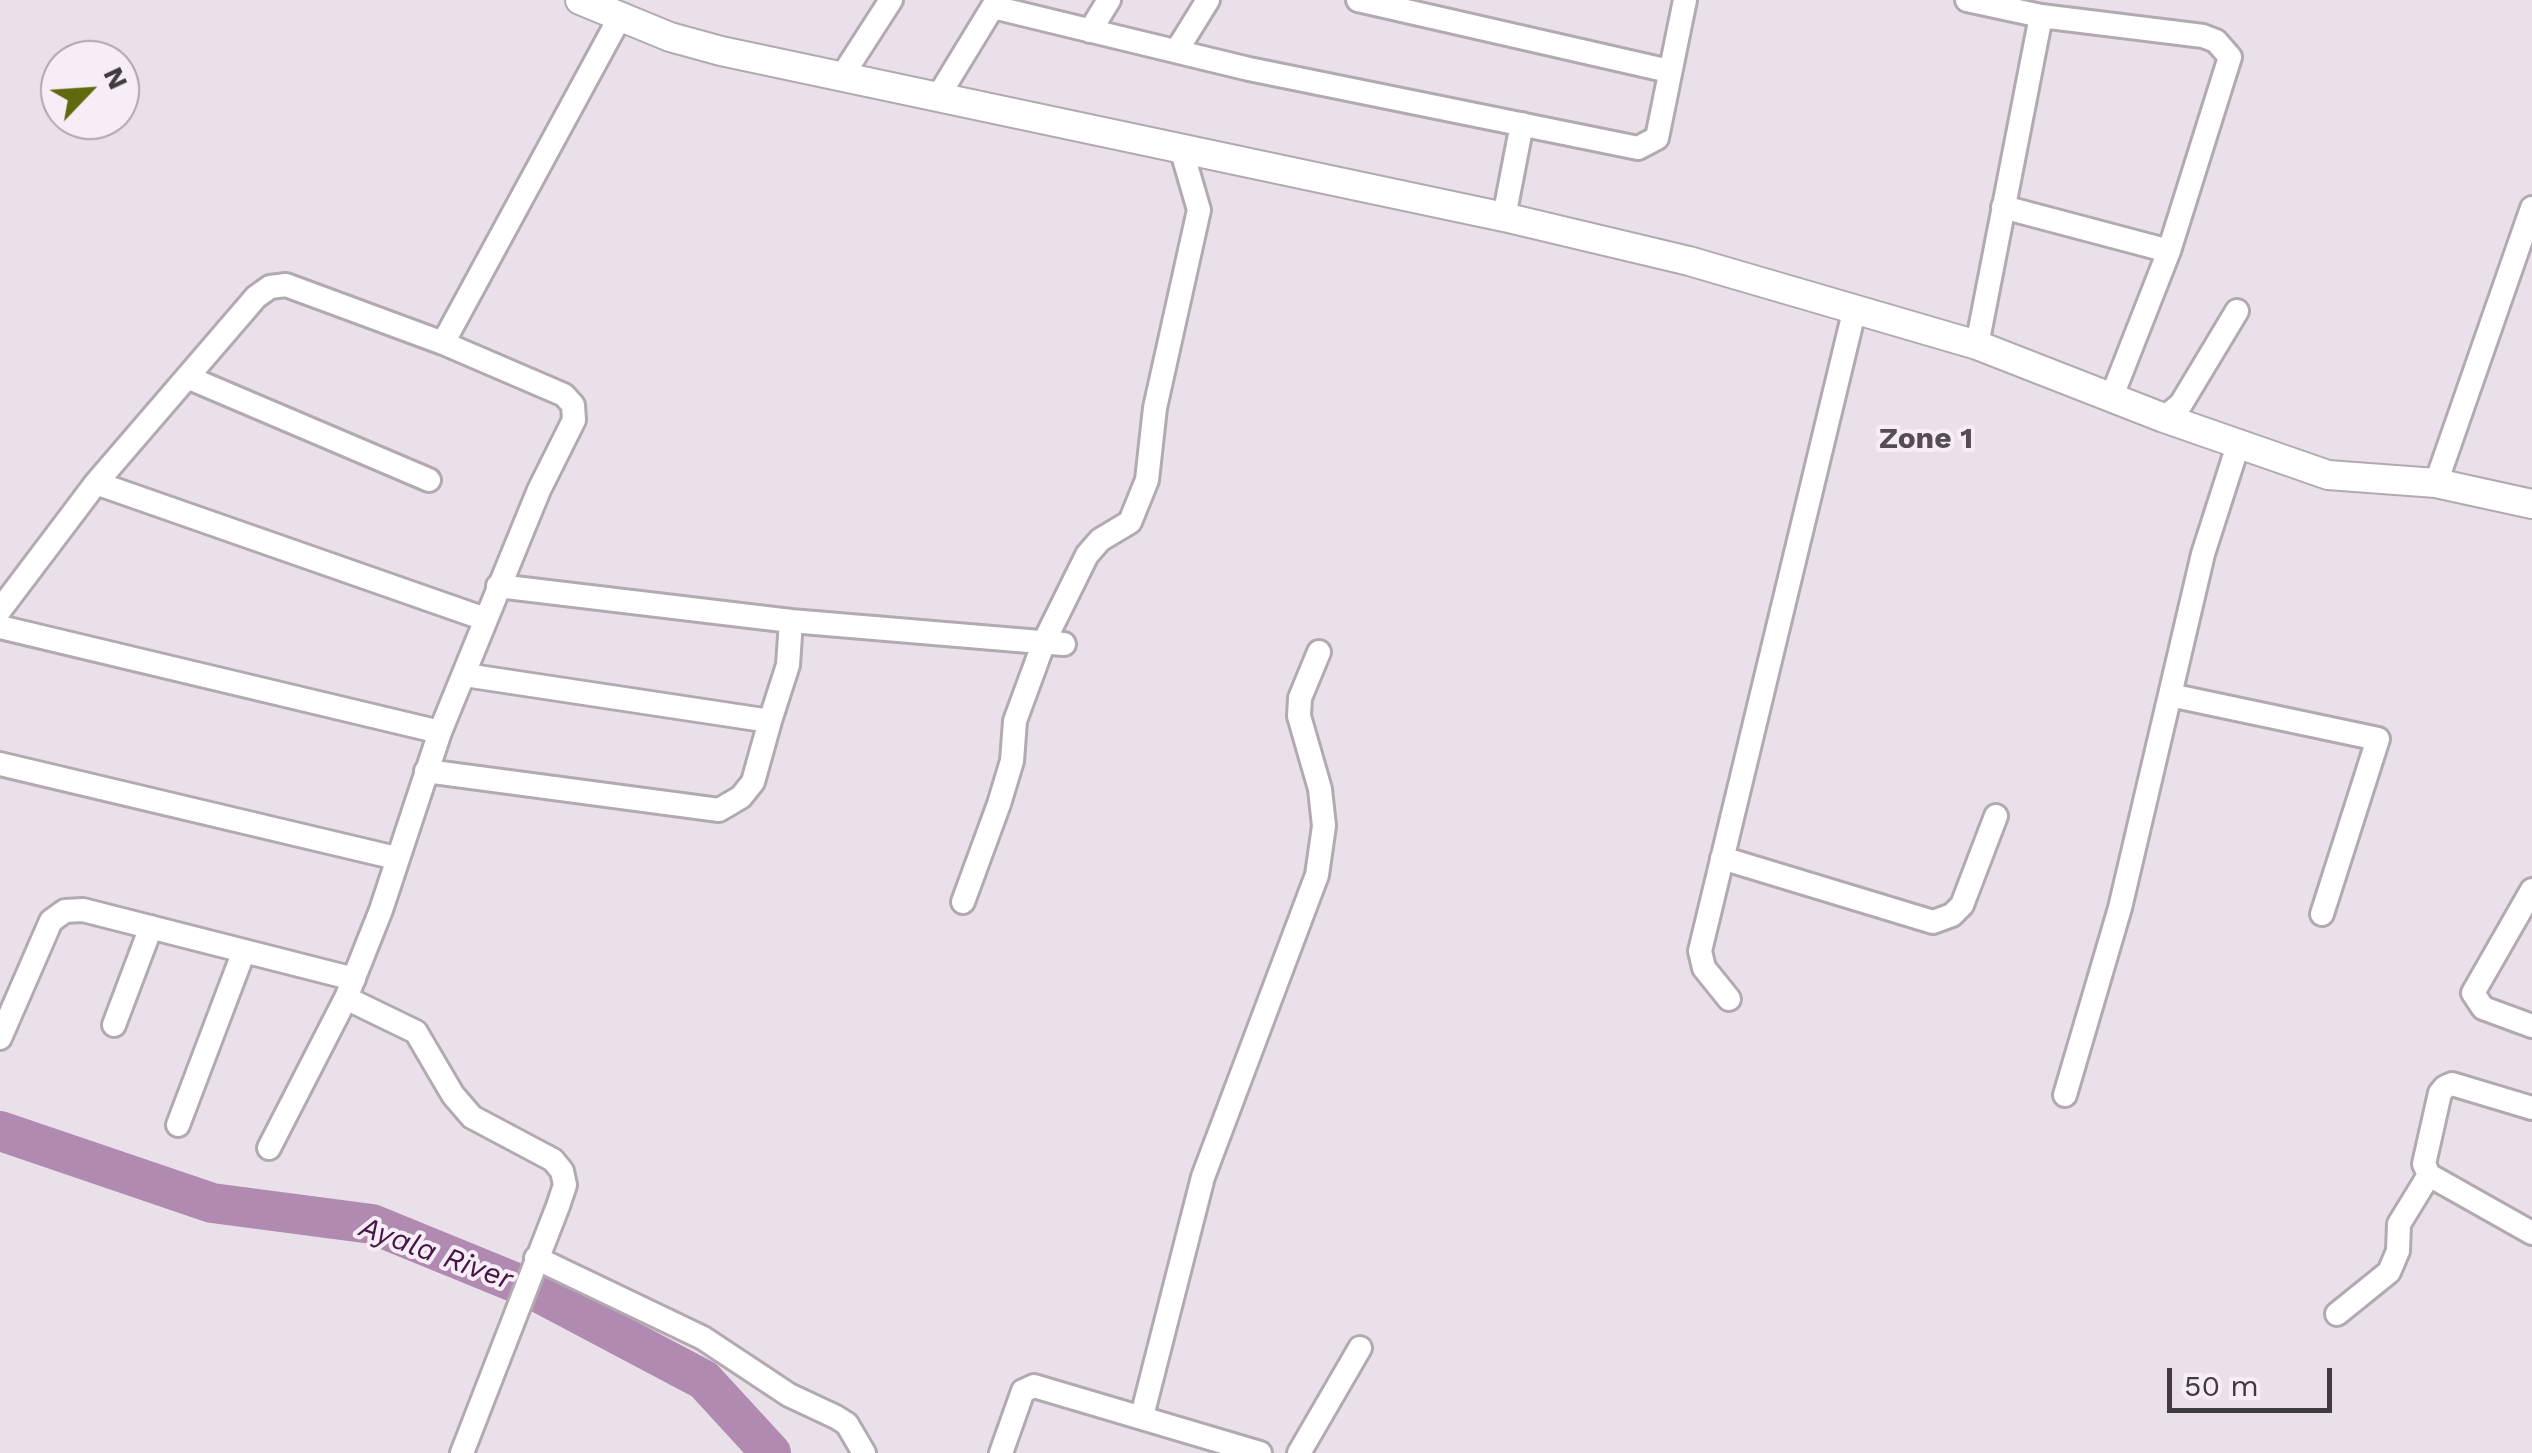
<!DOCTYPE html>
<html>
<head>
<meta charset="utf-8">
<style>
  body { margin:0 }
  #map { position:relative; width:2532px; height:1453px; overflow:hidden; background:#e9e0e9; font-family:"Work Sans",sans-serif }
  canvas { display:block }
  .north { position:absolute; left:40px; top:40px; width:100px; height:100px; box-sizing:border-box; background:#f6edf6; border:2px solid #ada6ad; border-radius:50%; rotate:65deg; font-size:28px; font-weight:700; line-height:40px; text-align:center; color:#3f3b3f }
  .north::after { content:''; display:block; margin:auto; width:35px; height:45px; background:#60690e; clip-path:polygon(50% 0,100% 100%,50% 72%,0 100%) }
  .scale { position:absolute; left:2167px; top:1368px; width:165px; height:45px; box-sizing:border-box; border:5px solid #3f3b3f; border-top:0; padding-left:12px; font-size:30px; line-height:35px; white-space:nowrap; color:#3f3b3f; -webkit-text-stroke:8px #f6edf6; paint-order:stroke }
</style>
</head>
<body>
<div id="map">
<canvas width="2532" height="1453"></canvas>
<div class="north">N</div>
<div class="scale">50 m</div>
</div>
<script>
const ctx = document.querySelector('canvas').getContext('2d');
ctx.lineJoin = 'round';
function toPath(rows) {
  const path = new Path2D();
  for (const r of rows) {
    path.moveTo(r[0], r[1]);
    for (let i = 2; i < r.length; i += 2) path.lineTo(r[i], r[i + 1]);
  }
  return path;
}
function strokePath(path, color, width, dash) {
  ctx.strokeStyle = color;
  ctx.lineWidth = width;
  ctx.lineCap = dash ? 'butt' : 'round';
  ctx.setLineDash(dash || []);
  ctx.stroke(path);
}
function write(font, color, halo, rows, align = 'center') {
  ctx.font = font + ' "Work Sans",sans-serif';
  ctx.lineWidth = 8;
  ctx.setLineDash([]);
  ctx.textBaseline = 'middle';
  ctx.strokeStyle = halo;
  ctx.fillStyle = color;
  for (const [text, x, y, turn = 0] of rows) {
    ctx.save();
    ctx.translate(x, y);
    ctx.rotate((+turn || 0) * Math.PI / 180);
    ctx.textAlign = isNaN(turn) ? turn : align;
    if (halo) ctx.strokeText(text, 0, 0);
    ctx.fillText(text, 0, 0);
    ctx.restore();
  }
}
const river = toPath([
  [0,1131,212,1203,372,1224,536,1291,704,1380,771,1453]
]);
const minor = toPath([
  [1358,0,1669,71],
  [1967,0,2041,16,2203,36,2216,41,2230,57,2169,251,2112,396],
  [993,7,1249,69,1638,148,1657,138,1685,0],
  [1090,31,1109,0],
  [1177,50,1208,0],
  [842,76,891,0],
  [939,95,997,0],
  [2003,207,2169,251],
  [1504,217,1522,124],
  [443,343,620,17],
  [1977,345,2041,16],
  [187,377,429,480],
  [2164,418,2181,404,2237,311],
  [96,483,485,619],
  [2436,483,2532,208],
  [498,586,791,621,1064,644],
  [0,610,96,483,256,297,270,287,286,285,443,343,564,395,573,405,574,420,539,490,440,732,381,910,346,998,269,1148],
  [0,627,440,732],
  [465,675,770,721,788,665,791,621],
  [2170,695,2378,739,2322,914],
  [0,764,396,858],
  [426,771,719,810,741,797,753,782,770,721],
  [1722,858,1933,922,1952,915,1962,905,1996,816],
  [2532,890,2473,993,2483,1008,2532,1026],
  [963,902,999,804,1012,761,1015,721,1044,642,1087,555,1100,540,1130,522,1147,480,1155,408,1199,210,1181,148],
  [346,998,416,1032,453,1095,472,1117,553,1160,562,1171,565,1185,558,1206,462,1453],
  [1729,999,1704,968,1700,951,1855,308],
  [114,1025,151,927],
  [0,1038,51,921,65,911,83,910,354,979],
  [2065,1095,2120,908,2203,554,2239,442],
  [2532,1108,2452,1084,2445,1087,2440,1093,2424,1164,2429,1175,2532,1233],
  [178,1125,244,951],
  [536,1258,703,1338,789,1395,836,1417,847,1424,864,1453],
  [2337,1314,2389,1272,2398,1251,2399,1224,2429,1175],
  [1142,1416,1203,1177,1317,875,1324,826,1320,789,1299,716,1300,698,1319,652],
  [1001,1453,1023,1391,1034,1386,1260,1453],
  [1299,1453,1360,1348]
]);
const tertiary = toPath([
  [580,0,670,37,721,51,1504,217,1689,261,1977,345,2164,418,2328,475,2436,483,2532,504]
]);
const neighbourhoodNames = [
  ["Zone 1",1926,439]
];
const waterNames = [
  ["Ayala River",436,1254,20]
];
strokePath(river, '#b18ab1', 40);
strokePath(minor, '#b2a9b1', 28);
strokePath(tertiary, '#b2a9b1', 32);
strokePath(minor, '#fff', 22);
strokePath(tertiary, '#fff', 28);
write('bold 30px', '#554d55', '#f6edf6', neighbourhoodNames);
write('italic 30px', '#461648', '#f6edf6', waterNames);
</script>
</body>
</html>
